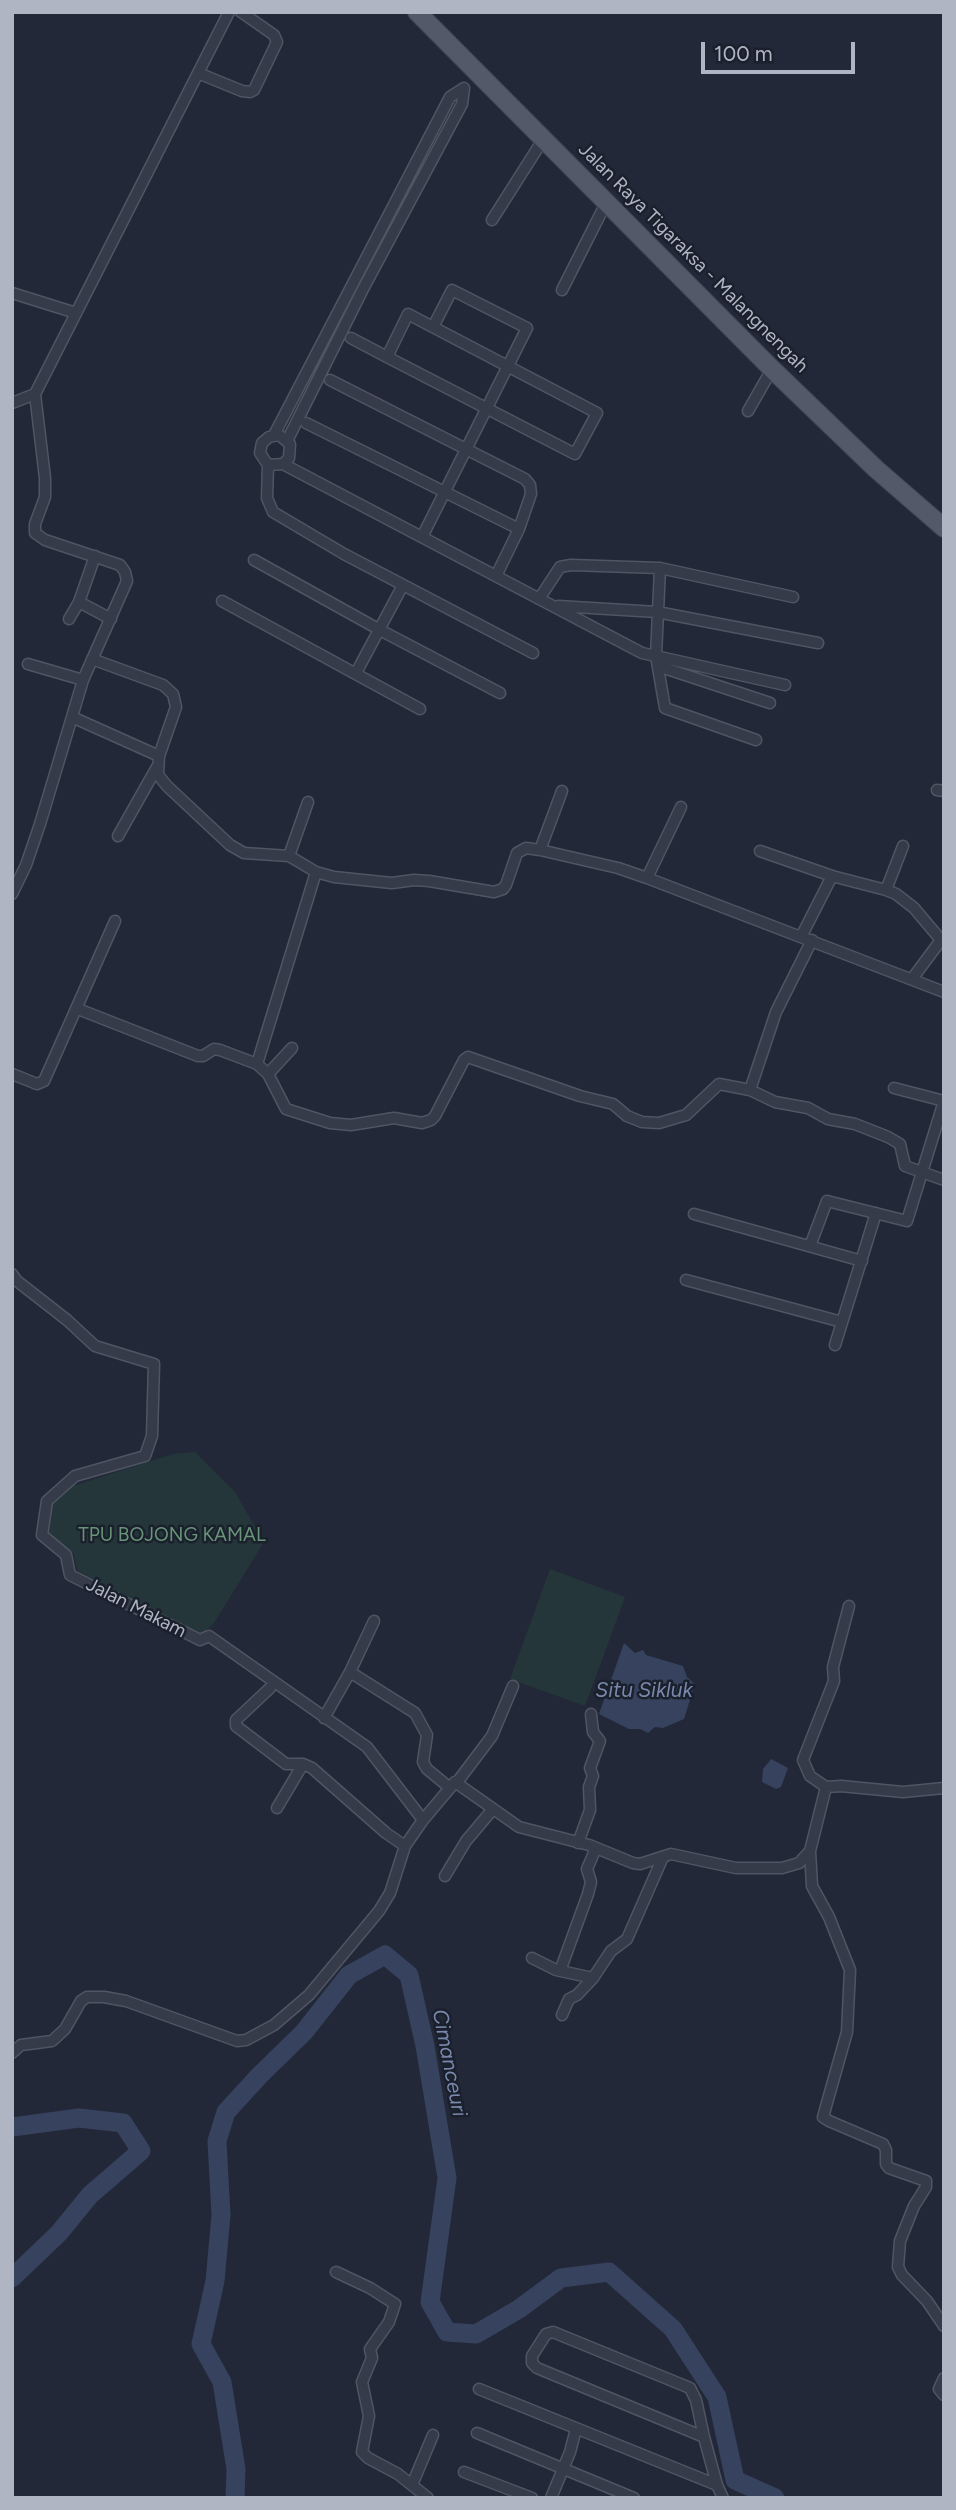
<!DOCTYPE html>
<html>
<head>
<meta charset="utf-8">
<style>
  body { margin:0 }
  #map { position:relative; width:956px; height:2510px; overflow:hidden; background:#222837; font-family:Figtree,sans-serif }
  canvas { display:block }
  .frame { position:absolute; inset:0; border:14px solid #b0b5c4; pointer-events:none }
  .scale { position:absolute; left:701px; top:42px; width:154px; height:32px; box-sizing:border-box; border:4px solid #b0b5c4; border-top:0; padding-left:9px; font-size:21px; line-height:24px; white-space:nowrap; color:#b0b5c4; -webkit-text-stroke:5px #1b202d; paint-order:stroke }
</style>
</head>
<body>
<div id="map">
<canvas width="956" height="2510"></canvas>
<div class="frame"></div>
<div class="scale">100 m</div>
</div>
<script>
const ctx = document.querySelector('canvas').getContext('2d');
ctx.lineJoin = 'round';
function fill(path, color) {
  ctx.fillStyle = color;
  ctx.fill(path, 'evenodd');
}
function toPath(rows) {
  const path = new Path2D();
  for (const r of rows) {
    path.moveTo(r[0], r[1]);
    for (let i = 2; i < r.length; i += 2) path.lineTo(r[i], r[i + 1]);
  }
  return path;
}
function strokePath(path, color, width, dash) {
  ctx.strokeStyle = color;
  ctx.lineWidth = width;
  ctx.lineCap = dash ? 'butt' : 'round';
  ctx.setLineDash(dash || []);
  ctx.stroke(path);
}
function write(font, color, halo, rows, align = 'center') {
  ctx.font = font + ' Figtree,sans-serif';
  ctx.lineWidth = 5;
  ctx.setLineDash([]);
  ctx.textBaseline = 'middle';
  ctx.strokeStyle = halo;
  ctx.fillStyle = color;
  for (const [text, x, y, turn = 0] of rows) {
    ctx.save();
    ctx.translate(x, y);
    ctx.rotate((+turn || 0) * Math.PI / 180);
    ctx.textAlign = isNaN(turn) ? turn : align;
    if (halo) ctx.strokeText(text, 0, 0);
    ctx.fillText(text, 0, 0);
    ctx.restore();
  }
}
const green = toPath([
  [195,1452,235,1492,264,1542,214,1623,201,1636,78,1571,73,1553,49,1534,52,1505,73,1486,173,1454],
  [550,1569,625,1597,585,1706,510,1679]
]);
const water = toPath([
  [624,1643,635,1653,643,1650,646,1655,683,1666,687,1677,695,1684,684,1719,663,1728,655,1727,648,1733,640,1729,629,1729,599,1714],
  [771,1759,788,1768,781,1787,776,1789,762,1782,763,1769]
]);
const river = toPath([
  [12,2127,79,2118,123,2123,141,2151,90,2195,59,2233,12,2278],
  [235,2498,236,2469,222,2382,201,2344,215,2281,221,2215,217,2141,226,2112,259,2076,304,2032,349,1975,385,1955,409,1975,425,2046,447,2178,430,2302,447,2332,476,2334,519,2309,561,2278,609,2272,673,2329,717,2397,735,2480,775,2498]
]);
const minor = toPath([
  [198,73,242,91,250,92,254,90,277,42,274,35,241,12],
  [492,220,544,138],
  [562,290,606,203],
  [12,293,76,313],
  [351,338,387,357,575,454,597,413,408,314,387,357],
  [330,380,525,479,530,485,531,494,519,529],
  [12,403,35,394],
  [748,411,772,369],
  [306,423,519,529,496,576],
  [274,435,450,97,464,88,462,104,362,291,287,441],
  [283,464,289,458,290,444,279,435,269,437,262,443,260,453,268,465,283,464,642,653,785,685],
  [268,465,267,498,273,512,344,554,533,653],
  [422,537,527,328,452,290,433,327],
  [254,560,380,630,500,693],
  [660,568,656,656,665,708,756,740],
  [539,599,560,567,571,565,660,568,793,597],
  [222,601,420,709],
  [79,602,111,619],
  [558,606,657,612,818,643],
  [69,619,79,602,95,556],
  [92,659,163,685,173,694,176,707,159,756,158,775,167,786,230,845,244,853,289,856,316,872,334,877,392,883,414,880,429,881,494,892,503,889,506,885,517,853,526,848,540,850,618,868,647,878,944,992],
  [28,664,83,680],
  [658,666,770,703],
  [356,673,403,585],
  [72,717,159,756],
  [937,790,944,791],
  [118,836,157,767],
  [540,850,562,791],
  [760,851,832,876],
  [289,856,308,802],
  [647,878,681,807],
  [886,890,903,846],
  [12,894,26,865,40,824,83,680,127,581,125,572,120,565,45,540,35,533,35,524,45,497,45,478,35,394,229,12],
  [801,937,832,876,886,890,896,894,914,908,941,940,912,979],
  [812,940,776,1012,750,1090,775,1102,808,1108,828,1119,855,1124,888,1137,900,1144,905,1166,944,1180],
  [78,1009,198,1056,203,1056,214,1049,220,1050,257,1064,268,1074,286,1109,330,1123,351,1125,394,1118,422,1123,431,1120,435,1116,464,1060,468,1057,580,1096,613,1104,627,1116,642,1122,659,1123,686,1115,719,1084,750,1090],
  [257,1064,316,872],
  [12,1074,37,1084,44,1081,115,921],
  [268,1074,292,1048],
  [894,1088,944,1101],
  [694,1214,862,1261],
  [810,1246,827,1201,907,1221,944,1101],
  [12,1274,17,1281,67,1320,95,1346,154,1364,152,1436,145,1456,75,1476,47,1501,42,1535,66,1555,70,1575,200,1640,209,1636,367,1747,423,1820],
  [686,1280,842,1322],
  [835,1345,876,1213],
  [374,1621,350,1672,415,1713,427,1735,423,1762,427,1769,450,1788],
  [270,1688,236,1720,236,1726,286,1764,303,1764,312,1768,386,1833,405,1846],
  [324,1718,350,1672],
  [458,1781,492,1736,513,1686],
  [826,1787,810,1776,803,1760,834,1681,833,1667,849,1606],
  [944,1788,903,1792,841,1786,826,1787,810,1851,812,1886,829,1917,850,1970,847,2032,823,2117,829,2121,883,2144,886,2150,886,2164,889,2168,926,2181,926,2187,914,2206,900,2241,898,2267,902,2275,927,2301,944,2326],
  [277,1808,303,1764],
  [578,1843,590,1810,589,1787,593,1776,590,1768,600,1741,593,1732,591,1714],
  [445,1876,466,1841,493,1809],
  [532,1958,556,1970,593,1978],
  [560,1971,588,1894,591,1882,587,1869,596,1848],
  [562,2015,569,1999,577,1995,593,1978,611,1951,627,1939,663,1857],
  [12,2053,21,2045,52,2041,65,2029,81,2001,87,1997,104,1997,126,2001,237,2041,246,2040,274,2025,309,1995,379,1911,390,1893,405,1846,423,1820,455,1782,519,1827,589,1845,633,1863,640,1864,671,1854,736,1868,782,1868,799,1863,810,1851],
  [336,2272,370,2288,395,2304,389,2322,370,2349,372,2358,362,2382,369,2416,362,2452,368,2458,398,2474,428,2498],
  [944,2378,939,2389,944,2395],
  [479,2389,717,2485],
  [477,2433,634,2498],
  [704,2437,537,2368,532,2363,532,2356,546,2334,553,2332,690,2388,696,2400,704,2437,717,2485,723,2498],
  [464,2472,532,2498],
  [412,2485,433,2435],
  [551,2498,570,2452,576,2429]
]);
const primary = toPath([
  [417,12,772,369,876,469,944,528]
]);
const streetNames = [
  ["Jalan Raya Tigaraksa - Malangnengah",693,258,45],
  ["Jalan Makam",136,1608,27]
];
const parkNames = [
  ["TPU BOJONG KAMAL",172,1535]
];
const waterNames = [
  ["Situ Sikluk",644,1691],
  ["Cimanceuri",449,2063,79]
];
fill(green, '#25363a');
fill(water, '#36425e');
strokePath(river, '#36425e', 19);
strokePath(minor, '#505563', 13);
strokePath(primary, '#3e4451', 20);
strokePath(minor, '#353b48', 10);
strokePath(primary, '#535968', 18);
write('19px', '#b0b5c4', '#1b202d', streetNames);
write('19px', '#689477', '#1b202d', parkNames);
write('italic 21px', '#7988ab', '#1b202d', waterNames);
</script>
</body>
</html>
